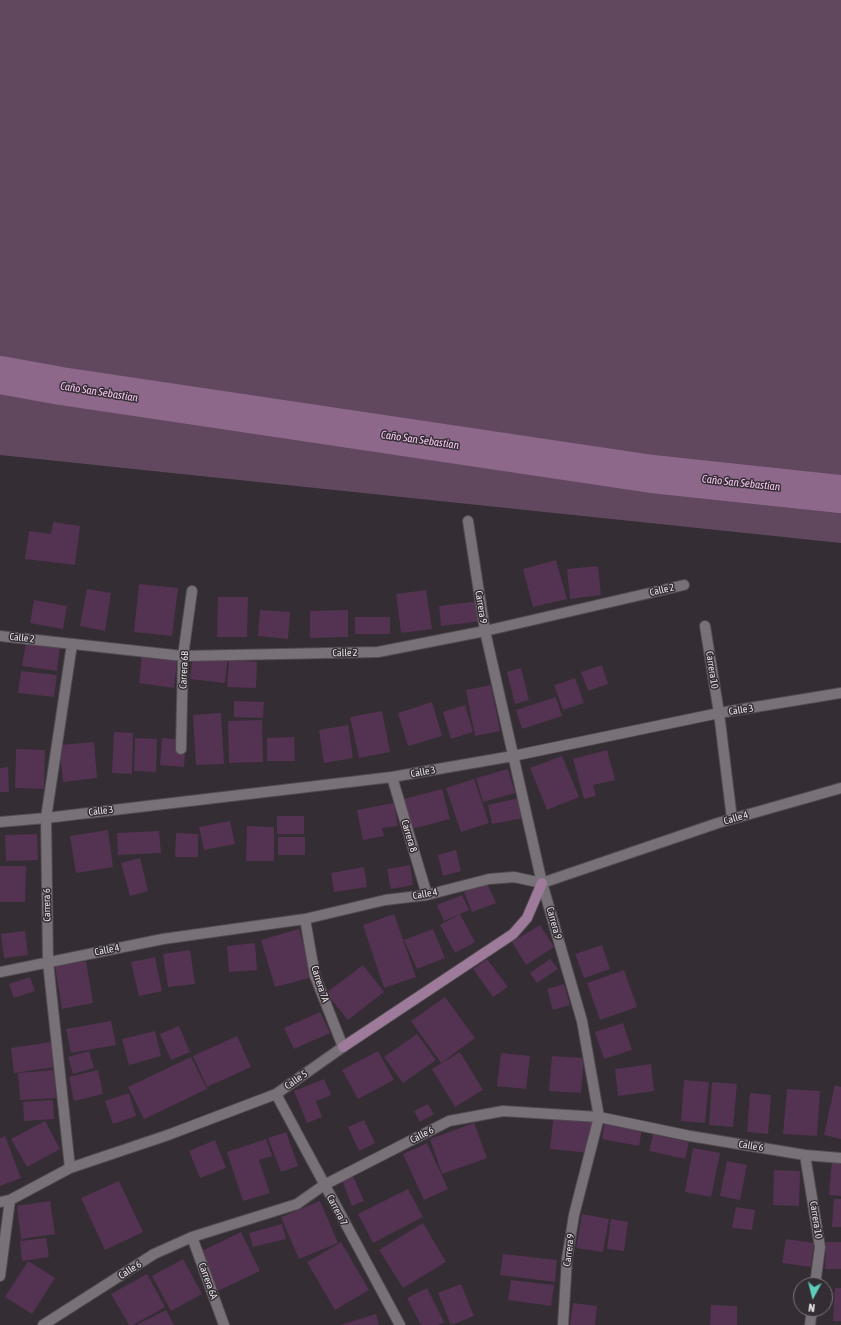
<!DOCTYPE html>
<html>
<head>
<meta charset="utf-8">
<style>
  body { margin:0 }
  #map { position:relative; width:841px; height:1325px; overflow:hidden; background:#342d33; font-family:"Asap Condensed",sans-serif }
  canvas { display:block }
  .north { position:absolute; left:793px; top:1277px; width:40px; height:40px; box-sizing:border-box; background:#342d33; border:1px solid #7c767b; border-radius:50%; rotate:187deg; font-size:11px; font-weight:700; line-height:16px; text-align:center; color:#e8e4e8 }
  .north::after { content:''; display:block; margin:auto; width:14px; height:18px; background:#5dceb9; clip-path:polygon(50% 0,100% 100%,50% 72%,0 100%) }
</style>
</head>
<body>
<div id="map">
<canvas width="841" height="1325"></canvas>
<div class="north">N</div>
</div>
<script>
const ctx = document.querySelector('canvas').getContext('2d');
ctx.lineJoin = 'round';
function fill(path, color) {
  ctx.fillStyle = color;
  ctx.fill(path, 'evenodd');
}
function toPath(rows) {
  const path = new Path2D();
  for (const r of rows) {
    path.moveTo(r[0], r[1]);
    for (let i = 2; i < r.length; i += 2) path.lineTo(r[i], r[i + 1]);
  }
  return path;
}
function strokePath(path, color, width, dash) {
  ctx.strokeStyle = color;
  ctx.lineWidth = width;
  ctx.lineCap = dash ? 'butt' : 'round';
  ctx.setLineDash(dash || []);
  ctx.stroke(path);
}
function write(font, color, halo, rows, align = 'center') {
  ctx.font = font + ' "Asap Condensed",sans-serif';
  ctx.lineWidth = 3;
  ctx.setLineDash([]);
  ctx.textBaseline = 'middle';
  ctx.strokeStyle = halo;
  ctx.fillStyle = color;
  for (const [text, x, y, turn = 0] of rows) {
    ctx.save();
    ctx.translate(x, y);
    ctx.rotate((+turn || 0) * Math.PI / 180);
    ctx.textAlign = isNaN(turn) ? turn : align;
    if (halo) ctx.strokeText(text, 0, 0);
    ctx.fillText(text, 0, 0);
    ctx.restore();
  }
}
const green = toPath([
  [0,0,841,0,841,543,0,455]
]);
const river = toPath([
  [0,375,61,386,652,474,841,494]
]);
const building = toPath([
  [53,522,80,526,75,565,25,559,29,531,51,534],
  [556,560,567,599,533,607,523,569],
  [598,566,601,595,570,599,567,569],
  [139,584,178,588,172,636,134,632],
  [87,589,111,593,105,631,80,626],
  [426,590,432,629,401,633,396,594],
  [218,597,248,597,247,637,217,637],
  [34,600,67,606,63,629,30,623],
  [479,601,482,621,441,626,439,606],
  [260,610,290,612,288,639,258,636],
  [348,610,348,637,310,638,310,611],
  [355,617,390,617,390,634,355,634],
  [26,642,60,647,57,671,22,666],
  [193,653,228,657,225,683,190,679],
  [142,655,177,660,174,688,139,683],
  [229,660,257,662,256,688,227,687],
  [602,665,608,684,588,691,581,672],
  [521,668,529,700,515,704,507,672],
  [21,671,57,675,54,697,18,693],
  [575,678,584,703,563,710,554,685],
  [491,685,500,731,475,736,466,690],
  [556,697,562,716,522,729,516,710],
  [234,701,264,702,263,718,234,717],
  [432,702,442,736,408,746,398,713],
  [465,705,473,732,451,739,443,712],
  [382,711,390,752,359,758,350,717],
  [221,713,224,764,196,765,193,715],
  [262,720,263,762,229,763,228,721],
  [348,725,353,758,324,763,319,730],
  [114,732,133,733,132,774,112,773],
  [294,737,295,761,267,761,267,738],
  [135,738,157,739,156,772,134,771],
  [162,738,186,740,184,767,160,765],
  [94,742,97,778,63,782,59,745],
  [16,749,45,750,44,789,15,788],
  [607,750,615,780,593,785,596,796,584,799,573,759],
  [562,756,579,797,547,810,530,768],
  [8,767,9,792,0,792,0,768],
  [508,769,515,793,483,802,476,778],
  [474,779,489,823,461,832,446,788],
  [442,789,450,819,412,829,404,799],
  [519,798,523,818,492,824,488,805],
  [394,803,398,826,382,828,384,836,363,840,357,810],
  [277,816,304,816,304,834,277,834],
  [230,821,235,844,204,850,199,827],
  [247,826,274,827,274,861,246,861],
  [108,830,113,867,76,873,70,836],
  [159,831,161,853,118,855,117,833],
  [176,833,198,834,198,857,175,857],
  [37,834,38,860,6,861,5,835],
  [278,837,305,837,305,855,278,855],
  [456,850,461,871,443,876,438,855],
  [140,858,148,891,130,896,121,863],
  [410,865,413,885,391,889,387,869],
  [0,866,26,866,25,902,0,902],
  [364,867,367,887,334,892,331,873],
  [487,883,496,903,472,912,464,892],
  [462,895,469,910,444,921,437,905],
  [394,914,416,977,384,988,363,925],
  [460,914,475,942,455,953,440,925],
  [540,925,554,947,526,965,512,942],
  [299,929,313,977,275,987,261,940],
  [433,929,445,958,417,969,404,940],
  [25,931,28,955,4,958,1,934],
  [255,943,257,970,229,972,227,946],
  [602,945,610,969,584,978,575,954],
  [190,950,195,984,168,987,163,954],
  [155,957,162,991,139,996,131,962],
  [487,959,508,987,493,997,473,969],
  [550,959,558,969,537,983,530,973],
  [86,961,93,1003,62,1009,55,966],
  [363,965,384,992,348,1020,326,993],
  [624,970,637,1007,600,1020,587,983],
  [30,977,35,991,14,998,9,984],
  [564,984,570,1005,553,1010,547,989],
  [445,997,475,1038,441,1063,411,1021],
  [320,1012,330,1033,294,1049,284,1028],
  [111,1021,116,1045,71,1053,66,1029],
  [623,1023,632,1050,604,1059,595,1032],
  [179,1026,190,1052,171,1060,160,1034],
  [155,1031,161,1056,129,1065,122,1039],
  [417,1034,436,1060,403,1083,384,1057],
  [237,1036,251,1067,207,1087,193,1056],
  [51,1042,55,1067,14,1073,11,1048],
  [89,1051,94,1068,73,1074,68,1057],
  [378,1051,394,1080,358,1099,342,1070],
  [460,1052,483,1090,455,1107,432,1069],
  [501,1053,530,1056,526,1089,497,1086],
  [552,1056,584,1058,581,1093,549,1091],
  [191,1057,207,1089,144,1119,128,1087],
  [651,1064,654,1091,618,1096,615,1069],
  [54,1070,56,1098,20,1100,18,1073],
  [98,1070,103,1094,74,1101,69,1077],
  [324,1079,331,1095,316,1101,322,1117,307,1123,294,1091],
  [684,1080,709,1082,705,1123,681,1121],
  [712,1082,737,1084,733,1127,709,1125],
  [835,1085,841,1087,841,1139,824,1135],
  [787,1089,820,1091,817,1136,783,1134],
  [129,1093,136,1116,113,1124,105,1101],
  [750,1093,771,1095,768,1134,747,1132],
  [53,1100,54,1119,24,1121,23,1102],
  [428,1104,434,1114,420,1122,414,1111],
  [554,1113,593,1117,590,1153,550,1149],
  [364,1120,375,1143,359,1151,348,1127],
  [45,1121,60,1149,27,1167,11,1139],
  [605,1121,642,1128,639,1146,602,1139],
  [474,1123,487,1158,442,1174,430,1139],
  [286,1132,298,1166,281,1172,268,1138],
  [653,1134,689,1142,685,1159,649,1151],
  [5,1136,21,1178,0,1186,0,1138],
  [266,1139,272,1156,259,1160,270,1193,243,1201,227,1152],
  [215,1140,226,1168,200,1178,189,1151],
  [427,1143,448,1189,424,1200,403,1154],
  [693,1148,720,1153,711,1197,685,1192],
  [832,1158,841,1159,841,1196,829,1195],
  [727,1161,747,1165,740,1200,720,1196],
  [774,1170,800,1171,799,1206,773,1205],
  [353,1176,364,1201,352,1206,342,1180],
  [119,1181,143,1232,105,1250,81,1198],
  [408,1189,423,1217,373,1243,358,1214],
  [834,1199,841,1199,841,1227,832,1227],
  [50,1201,55,1234,21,1239,17,1206],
  [320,1201,338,1243,299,1259,281,1217],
  [736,1207,755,1210,752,1230,732,1228],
  [582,1214,609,1219,603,1252,576,1248],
  [611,1219,628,1222,624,1251,607,1249],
  [423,1223,446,1262,403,1288,379,1250],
  [282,1224,286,1239,253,1247,249,1233],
  [241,1232,260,1271,218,1291,200,1252],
  [46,1238,49,1257,22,1261,20,1241],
  [786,1239,814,1243,811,1267,782,1263],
  [341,1242,369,1290,335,1310,307,1262],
  [826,1242,841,1242,841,1269,825,1269],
  [503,1254,557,1260,555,1282,500,1275],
  [183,1259,202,1294,171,1311,152,1276],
  [28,1261,55,1278,32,1314,5,1297],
  [147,1274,165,1307,133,1325,129,1325,111,1294],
  [511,1280,554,1285,551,1306,508,1300],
  [461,1284,474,1316,451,1325,438,1293],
  [427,1288,444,1322,438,1325,421,1325,407,1298],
  [835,1288,841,1288,841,1321,833,1321],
  [573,1303,597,1306,595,1325,570,1325],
  [711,1305,737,1306,737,1325,710,1325],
  [166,1310,174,1325,136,1325],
  [376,1314,379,1325,340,1325]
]);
const street = toPath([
  [468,521,485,631,542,883,582,1021,599,1117,574,1215,567,1259,563,1325],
  [705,626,719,713,732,819],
  [0,636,183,656,378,652,485,631,684,585],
  [181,749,183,656,192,591],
  [392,777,427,895],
  [0,822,46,818,392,777,513,756,719,713,841,693],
  [0,972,163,939,305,919,385,900,427,895,489,879,514,877,542,883,718,823,841,788],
  [276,1094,400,1325],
  [805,1155,820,1247,815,1285],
  [70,1168,48,962,46,818,72,644],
  [0,1202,10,1200,70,1168,168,1135,276,1094,343,1047,315,976,305,919],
  [192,1237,224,1325],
  [0,1276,10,1200],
  [43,1325,154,1254,192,1237,297,1204,324,1185,449,1121,503,1111,599,1117,690,1136,805,1155,841,1158],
  [810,1325,812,1309]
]);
const secondary = toPath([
  [343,1047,513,934,527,918,542,883]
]);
const streetNames = [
  ["Calle 2",662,590,-13],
  ["Carrera 9",481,607,81],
  ["Calle 2",22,638,6],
  ["Calle 2",345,653,-1],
  ["Carrera 6B",184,670,-87],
  ["Carrera 10",712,670,81],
  ["Calle 3",741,710,-9],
  ["Calle 3",423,772,-10],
  ["Calle 3",101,811,-7],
  ["Calle 4",736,818,-16],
  ["Carrera 8",409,836,73],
  ["Calle 4",425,894,-10],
  ["Carrera 6",47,905,-91],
  ["Carrera 9",554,923,74],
  ["Calle 4",107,950,-11],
  ["Carrera 7A",320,984,72],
  ["Calle 5",296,1080,-35],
  ["Calle 6",422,1135,-27],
  ["Calle 6",751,1146,9],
  ["Carrera 7",337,1210,62],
  ["Carrera 10",816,1220,81],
  ["Carrera 9",569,1250,-83],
  ["Calle 6",130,1270,-33],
  ["Carrera 6A",208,1281,70]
];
const waterNames = [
  ["Caño San Sebastian",99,392,9],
  ["Caño San Sebastian",420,440,8],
  ["Caño San Sebastian",741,483,6]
];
fill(green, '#61485f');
strokePath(river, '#8e688b', 38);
fill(building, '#543252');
strokePath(street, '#514b50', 12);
strokePath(secondary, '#514b50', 12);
strokePath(street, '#797178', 10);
strokePath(secondary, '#9e7a9b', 10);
write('10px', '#e8e4e8', '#342d33', streetNames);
write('italic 11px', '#f9c8f4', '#342d33', waterNames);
</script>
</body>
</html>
